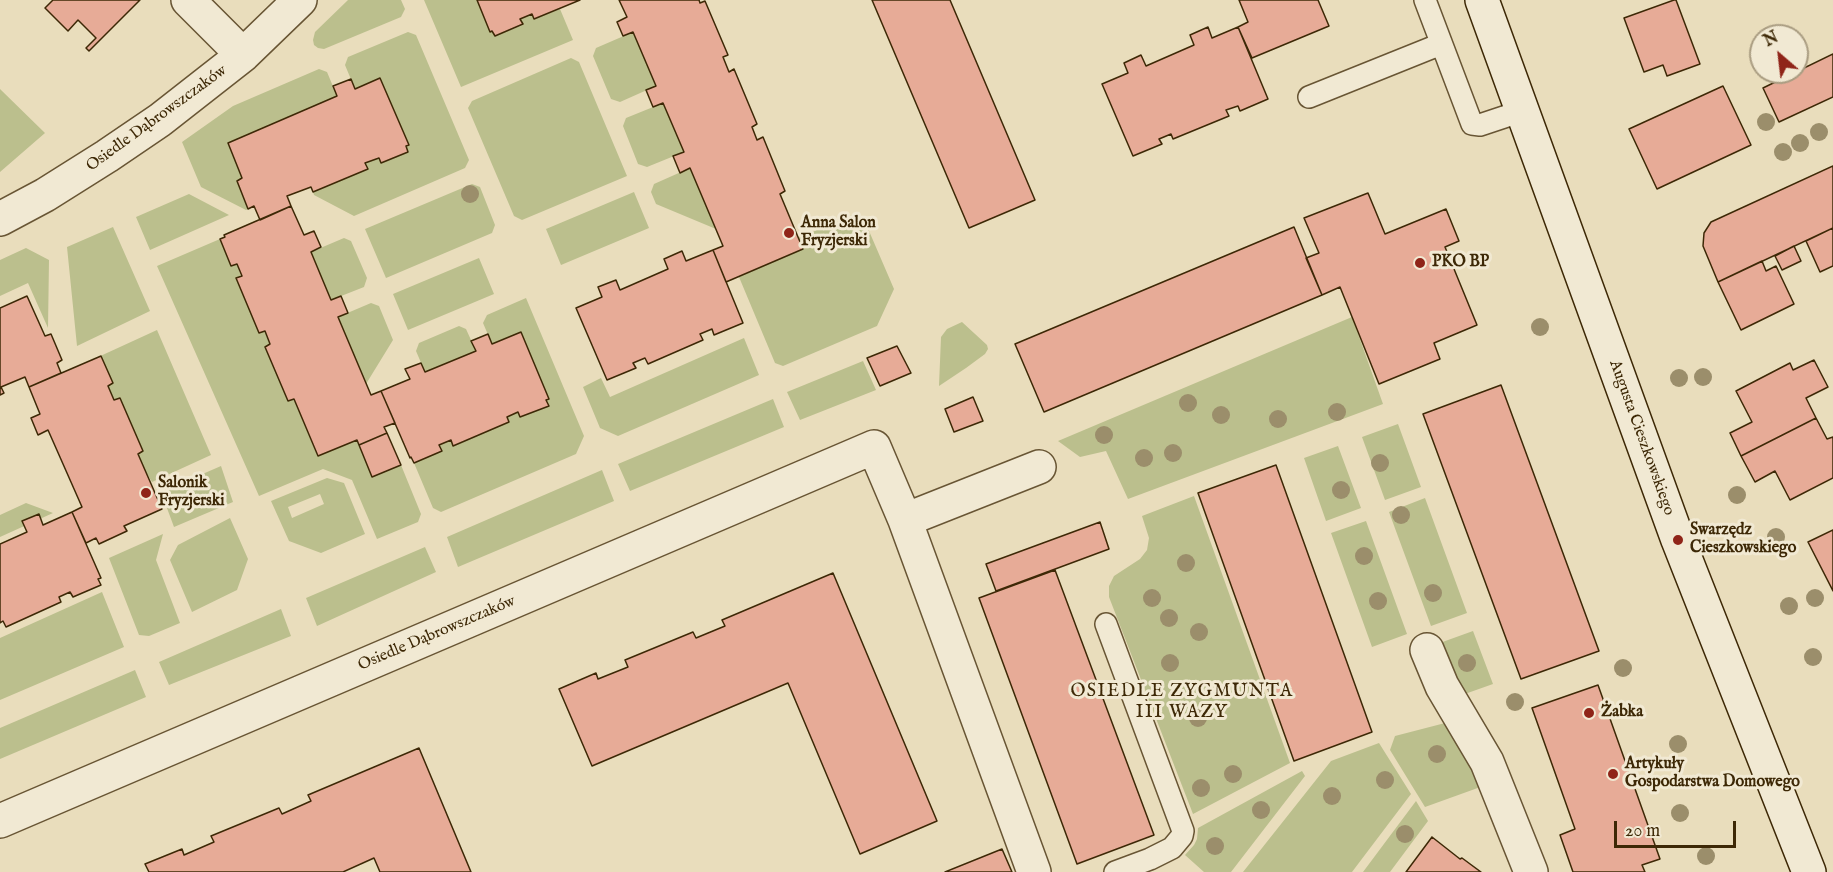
<!DOCTYPE html>
<html>
<head>
<meta charset="utf-8">
<style>
  body { margin:0 }
  #map { position:relative; width:1833px; height:872px; overflow:hidden; background:#e9ddbc; font-family:"IM FELL English",serif }
  canvas { display:block }
  .north { position:absolute; left:1749px; top:24px; width:60px; height:60px; box-sizing:border-box; background:#f1e9d3; border:2px solid #a99c81; border-radius:50%; rotate:332deg; font-size:16px; font-weight:700; line-height:24px; text-align:center; color:#3d2806 }
  .north::after { content:''; display:block; margin:auto; width:21px; height:27px; background:#8f2418; clip-path:polygon(50% 0,100% 100%,50% 72%,0 100%) }
  .scale { position:absolute; left:1614px; top:821px; width:122px; height:27px; box-sizing:border-box; border:3px solid #3d2806; border-top:0; padding-left:8px; font-size:18px; line-height:21px; white-space:nowrap; color:#3d2806; -webkit-text-stroke:4px #f1e9d3; paint-order:stroke }
</style>
</head>
<body>
<div id="map">
<canvas width="1833" height="872"></canvas>
<div class="north">N</div>
<div class="scale">20 m</div>
</div>
<script>
const ctx = document.querySelector('canvas').getContext('2d');
ctx.lineJoin = 'round';
function fill(path, color) {
  ctx.fillStyle = color;
  ctx.fill(path, 'evenodd');
}
function toPath(rows) {
  const path = new Path2D();
  for (const r of rows) {
    path.moveTo(r[0], r[1]);
    for (let i = 2; i < r.length; i += 2) path.lineTo(r[i], r[i + 1]);
  }
  return path;
}
function strokePath(path, color, width, dash) {
  ctx.strokeStyle = color;
  ctx.lineWidth = width;
  ctx.lineCap = dash ? 'butt' : 'round';
  ctx.setLineDash(dash || []);
  ctx.stroke(path);
}
function write(font, color, halo, rows, align = 'center') {
  ctx.font = font + ' "IM FELL English",serif';
  ctx.lineWidth = 6;
  ctx.setLineDash([]);
  ctx.textBaseline = 'middle';
  ctx.strokeStyle = halo;
  ctx.fillStyle = color;
  for (const [text, x, y, turn = 0] of rows) {
    ctx.save();
    ctx.translate(x, y);
    ctx.rotate((+turn || 0) * Math.PI / 180);
    ctx.textAlign = isNaN(turn) ? turn : align;
    if (halo) ctx.strokeText(text, 0, 0);
    ctx.fillText(text, 0, 0);
    ctx.restore();
  }
}
const green = toPath([
  [348,0,401,0,405,9,401,17,324,49,318,48,314,45,313,40,315,32],
  [424,0,477,0,490,31,492,31,495,36,523,25,520,19,532,14,534,19,560,9,573,40,461,87],
  [408,32,416,35,469,160,465,168,354,216,314,195,313,192,367,169,366,163,379,158,381,163,408,152,406,146,408,145,355,89,345,65,348,57],
  [633,32,656,86,620,102,611,99,593,56,596,48],
  [571,58,579,62,627,176,522,220,514,216,468,108,472,101],
  [319,69,327,72,337,96,228,143,242,178,237,181,248,209,246,210,201,187,182,142,233,106],
  [0,89,45,133,0,172],
  [663,103,684,152,647,167,638,164,623,126,626,118],
  [690,168,716,229,656,204,651,192,654,184],
  [472,184,480,187,495,225,492,233,386,278,365,229],
  [634,192,649,228,561,265,546,229],
  [189,194,229,215,150,250,136,217],
  [855,214,863,217,894,289,877,326,783,366,775,363,739,277,802,249,798,238],
  [113,227,150,311,77,346,67,247],
  [344,238,351,241,367,278,364,287,331,300,311,252],
  [220,239,231,266,237,264,259,333,265,331,288,401,294,399,317,455,357,440,372,477,401,465,421,514,418,522,377,539,352,480,323,469,259,496,157,266],
  [26,248,49,260,48,328,28,283,0,296,0,260],
  [479,258,494,294,408,330,393,294],
  [526,298,584,436,576,454,441,512,433,508,414,463,442,451,439,445,451,440,454,446,508,422,507,417,518,412,521,417,548,406,546,400,548,398,521,332,492,344,483,323,487,315],
  [371,303,379,306,393,340,366,384,338,317],
  [1352,317,1383,404,1128,499,1106,451,1080,457,1058,441],
  [962,322,987,345,988,349,985,354,966,368,939,386,941,337,947,329],
  [459,326,466,329,476,351,425,372,416,351,419,343],
  [157,330,211,455,152,482,144,469,96,358],
  [744,338,759,375,618,436,600,428,583,387,601,378,610,397],
  [863,361,876,390,800,420,787,392],
  [773,399,784,427,630,491,618,464],
  [1398,424,1421,487,1385,500,1362,437],
  [1338,446,1361,508,1326,521,1304,458],
  [221,466,233,502,174,527,161,492],
  [602,470,614,501,458,567,447,537],
  [327,478,344,483,365,534,321,553,289,541,271,501],
  [320,494,324,504,292,518,288,507],
  [1194,496,1290,763,1193,814,1109,597,1109,586,1114,576,1140,559,1147,550,1149,538,1142,516],
  [1425,498,1467,613,1431,626,1389,512],
  [26,503,53,513,0,537,0,515],
  [230,518,248,559,237,590,192,612,170,560,178,545],
  [1366,521,1407,634,1372,647,1331,533],
  [163,534,156,560,180,623,149,636,139,635,109,558],
  [425,547,436,572,317,626,306,598],
  [102,592,124,647,0,700,0,638],
  [281,609,291,636,169,685,159,662],
  [1473,631,1493,684,1462,695,1437,644],
  [135,670,146,697,0,759,0,728],
  [1449,722,1486,785,1425,807,1390,750,1395,736],
  [1379,743,1411,794,1352,872,1243,872,1331,761],
  [1302,771,1305,776,1231,872,1204,872,1185,855,1194,845,1197,839,1198,828],
  [1416,801,1428,821,1390,872,1363,872]
]);
const building = toPath([
  [53,0,140,0,89,51,86,48,96,38,78,20,68,31,45,8,53,0],
  [477,0,580,0,534,19,532,14,520,19,523,24,495,36,492,31,490,32,477,0],
  [619,0,699,0,700,3,705,1,728,55,723,57,729,72,734,69,757,124,752,127,757,140,763,137,785,191,780,194,803,249,726,282,713,250,723,246,690,168,680,173,673,156,684,152,663,103,653,107,646,90,656,86,633,32,623,36,617,22,627,17,619,0],
  [872,0,950,0,1035,200,969,228,872,0],
  [1239,0,1318,0,1329,26,1252,58,1238,27,1248,22,1239,0],
  [1674,0,1676,0,1700,64,1667,76,1663,65,1644,72,1624,18,1674,0],
  [1208,27,1212,38,1238,27,1268,99,1240,111,1238,106,1226,110,1229,116,1173,139,1171,134,1159,139,1162,144,1133,156,1102,84,1128,73,1124,63,1141,55,1146,66,1194,45,1190,35,1208,27],
  [1833,54,1833,97,1779,122,1763,88,1833,54],
  [380,78,409,145,406,146,408,152,381,163,379,158,365,163,368,169,313,192,311,187,287,196,291,206,260,220,254,206,248,209,237,181,242,178,228,143,337,96,333,86,351,79,355,89,380,78],
  [1723,86,1751,145,1657,189,1629,129,1723,86],
  [1833,166,1833,228,1718,282,1703,246,1704,233,1711,222,1833,166],
  [1368,193,1385,234,1446,209,1459,241,1445,247,1477,325,1434,343,1440,359,1379,384,1340,287,1322,295,1306,258,1319,253,1304,218,1368,193],
  [291,206,304,235,314,231,321,247,311,252,331,300,341,296,348,313,338,317,371,395,381,391,395,423,384,427,387,433,359,445,357,440,318,456,294,399,288,401,265,347,270,344,265,331,259,333,236,278,242,276,237,264,231,266,220,239,225,237,224,235,291,206],
  [1294,227,1322,295,1044,412,1015,344,1294,227],
  [1833,228,1833,266,1820,272,1806,241,1833,228],
  [1794,246,1801,261,1782,270,1775,256,1794,246],
  [713,250,743,323,714,335,712,329,700,334,703,340,648,364,645,358,633,363,636,368,607,380,576,308,602,297,598,287,616,280,620,290,668,269,664,259,682,251,686,261,713,250],
  [1762,261,1766,271,1776,266,1794,304,1741,330,1718,282,1762,261],
  [27,296,45,336,51,334,62,360,57,363,61,373,29,387,25,377,1,387,4,393,0,395,0,308,27,296],
  [521,332,549,399,546,400,549,406,520,417,518,412,507,417,509,422,453,446,451,440,439,445,442,451,414,463,411,457,410,458,381,391,410,379,405,369,421,363,425,372,476,351,471,341,488,334,492,344,521,332],
  [897,346,911,373,880,386,867,358,897,346],
  [101,356,113,383,108,386,114,400,120,398,143,451,138,454,162,509,124,526,127,531,99,544,96,538,86,543,72,512,82,507,48,430,38,435,31,418,40,414,29,387,101,356],
  [1814,360,1828,387,1806,398,1816,418,1741,456,1730,433,1752,422,1736,391,1790,363,1793,370,1814,360],
  [1501,385,1599,651,1521,679,1423,414,1501,385],
  [973,397,983,421,954,432,945,409,973,397],
  [1816,418,1827,439,1833,437,1833,478,1790,500,1775,471,1755,482,1741,456,1816,418],
  [387,433,401,465,372,477,359,445,387,433],
  [1276,465,1372,732,1294,761,1198,493,1276,465],
  [72,512,101,578,98,579,101,585,73,597,70,592,59,597,61,602,6,627,3,621,0,623,0,544,27,532,22,521,39,514,43,525,72,512],
  [1100,522,1109,549,996,591,986,564,1100,522],
  [1833,530,1833,591,1808,542,1833,530],
  [1055,570,1154,835,1077,864,979,598,1055,570],
  [833,573,937,821,860,854,788,683,592,766,559,689,596,673,598,679,628,667,625,660,693,632,696,638,725,626,722,620,833,573],
  [1598,685,1660,859,1642,865,1645,872,1573,872,1560,835,1575,829,1532,708,1598,685],
  [419,748,471,872,380,872,374,858,343,872,149,872,145,864,182,849,184,855,214,842,211,836,279,808,282,814,311,801,308,795,419,748],
  [1432,837,1460,859,1462,858,1481,872,1406,872,1432,837],
  [1002,849,1012,872,945,872,1002,849]
]);
const lane = toPath([
  [1425,0,1472,124,1480,125,1522,111],
  [1309,97,1441,44],
  [1106,624,1183,831,1182,836,1172,848,1150,859,1115,872]
]);
const street = toPath([
  [188,0,243,55],
  [0,219,45,195,107,156,160,120,243,55,300,0],
  [905,520,1039,467],
  [1427,650,1442,686,1487,762,1531,872],
  [0,821,874,447,905,520,1034,872]
]);
const secondary = toPath([
  [1482,0,1678,540,1809,872]
]);
const trees = [
  [1766,122],
  [1819,132],
  [1800,143],
  [1783,152],
  [470,194],
  [1540,327],
  [1703,377],
  [1679,378],
  [1188,403],
  [1337,412],
  [1221,415],
  [1278,419],
  [1104,435],
  [1173,453],
  [1144,458],
  [1380,463],
  [1341,490],
  [1737,495],
  [1401,515],
  [1776,537],
  [1364,556],
  [1186,563],
  [1433,593],
  [1152,598],
  [1815,598],
  [1378,601],
  [1789,606],
  [1169,618],
  [1199,632],
  [1813,657],
  [1170,663],
  [1467,663],
  [1623,668],
  [1515,702],
  [1198,718],
  [1678,744],
  [1437,754],
  [1233,774],
  [1385,780],
  [1201,788],
  [1332,796],
  [1261,810],
  [1680,813],
  [1405,834],
  [1215,846],
  [1706,856]
];
const markers = [
  [789,233,6,"#8f2418"],
  [1420,263,6,"#8f2418"],
  [146,493,6,"#8f2418"],
  [1678,540,6,"#8f2418"],
  [1589,713,6,"#8f2418"],
  [1613,774,6,"#8f2418"]
];
const streetNames = [
  ["Osiedle Dąbrowszczaków",157,119,-36],
  ["Augusta Cieszkowskiego",1641,438,70],
  ["Osiedle Dąbrowszczaków",437,634,-23]
];
const poiNames = [
  ["Anna Salon",801,224],
  ["Fryzjerski",801,242],
  ["PKO BP",1432,263],
  ["Salonik",158,484],
  ["Fryzjerski",158,502],
  ["Swarzędz",1690,531],
  ["Cieszkowskiego",1690,549],
  ["Żabka",1601,713],
  ["Artykuły",1625,765],
  ["Gospodarstwa Domowego",1625,783]
];
const neighbourhoodNames = [
  ["OSIEDLE ZYGMUNTA",1182,692],
  ["III WAZY",1182,713]
];
fill(green, '#bbbf8d');
fill(building, '#e7ab97');
strokePath(building, '#3d2806', 1.5);
strokePath(lane, '#685534', 24);
strokePath(street, '#685534', 36);
strokePath(secondary, '#3d2806', 36);
strokePath(lane, '#f1e9d3', 21);
strokePath(street, '#f1e9d3', 33);
strokePath(secondary, '#f1e9d3', 33);
ctx.fillStyle = '#9b8e6b';
for (const [x, y] of trees) {
  ctx.beginPath();
  ctx.arc(x, y, 9, 0, 2 * Math.PI);
  ctx.fill();
}
for (const [x, y, r, color] of markers) {
  const dot = new Path2D();
  dot.arc(x, y, r, 0, 2 * Math.PI);
  ctx.fillStyle = color;
  ctx.fill(dot);
  strokePath(dot, '#f1e9d3', 2);
}
write('16px', '#3d2806', '#f1e9d3', streetNames);
write('bold 16px', '#3d2806', '#f1e9d3', poiNames, 'left');
ctx.letterSpacing = '1.5px';
write('18px', '#3d2806', '#f1e9d3', neighbourhoodNames);
ctx.letterSpacing = '0px';
</script>
</body>
</html>
